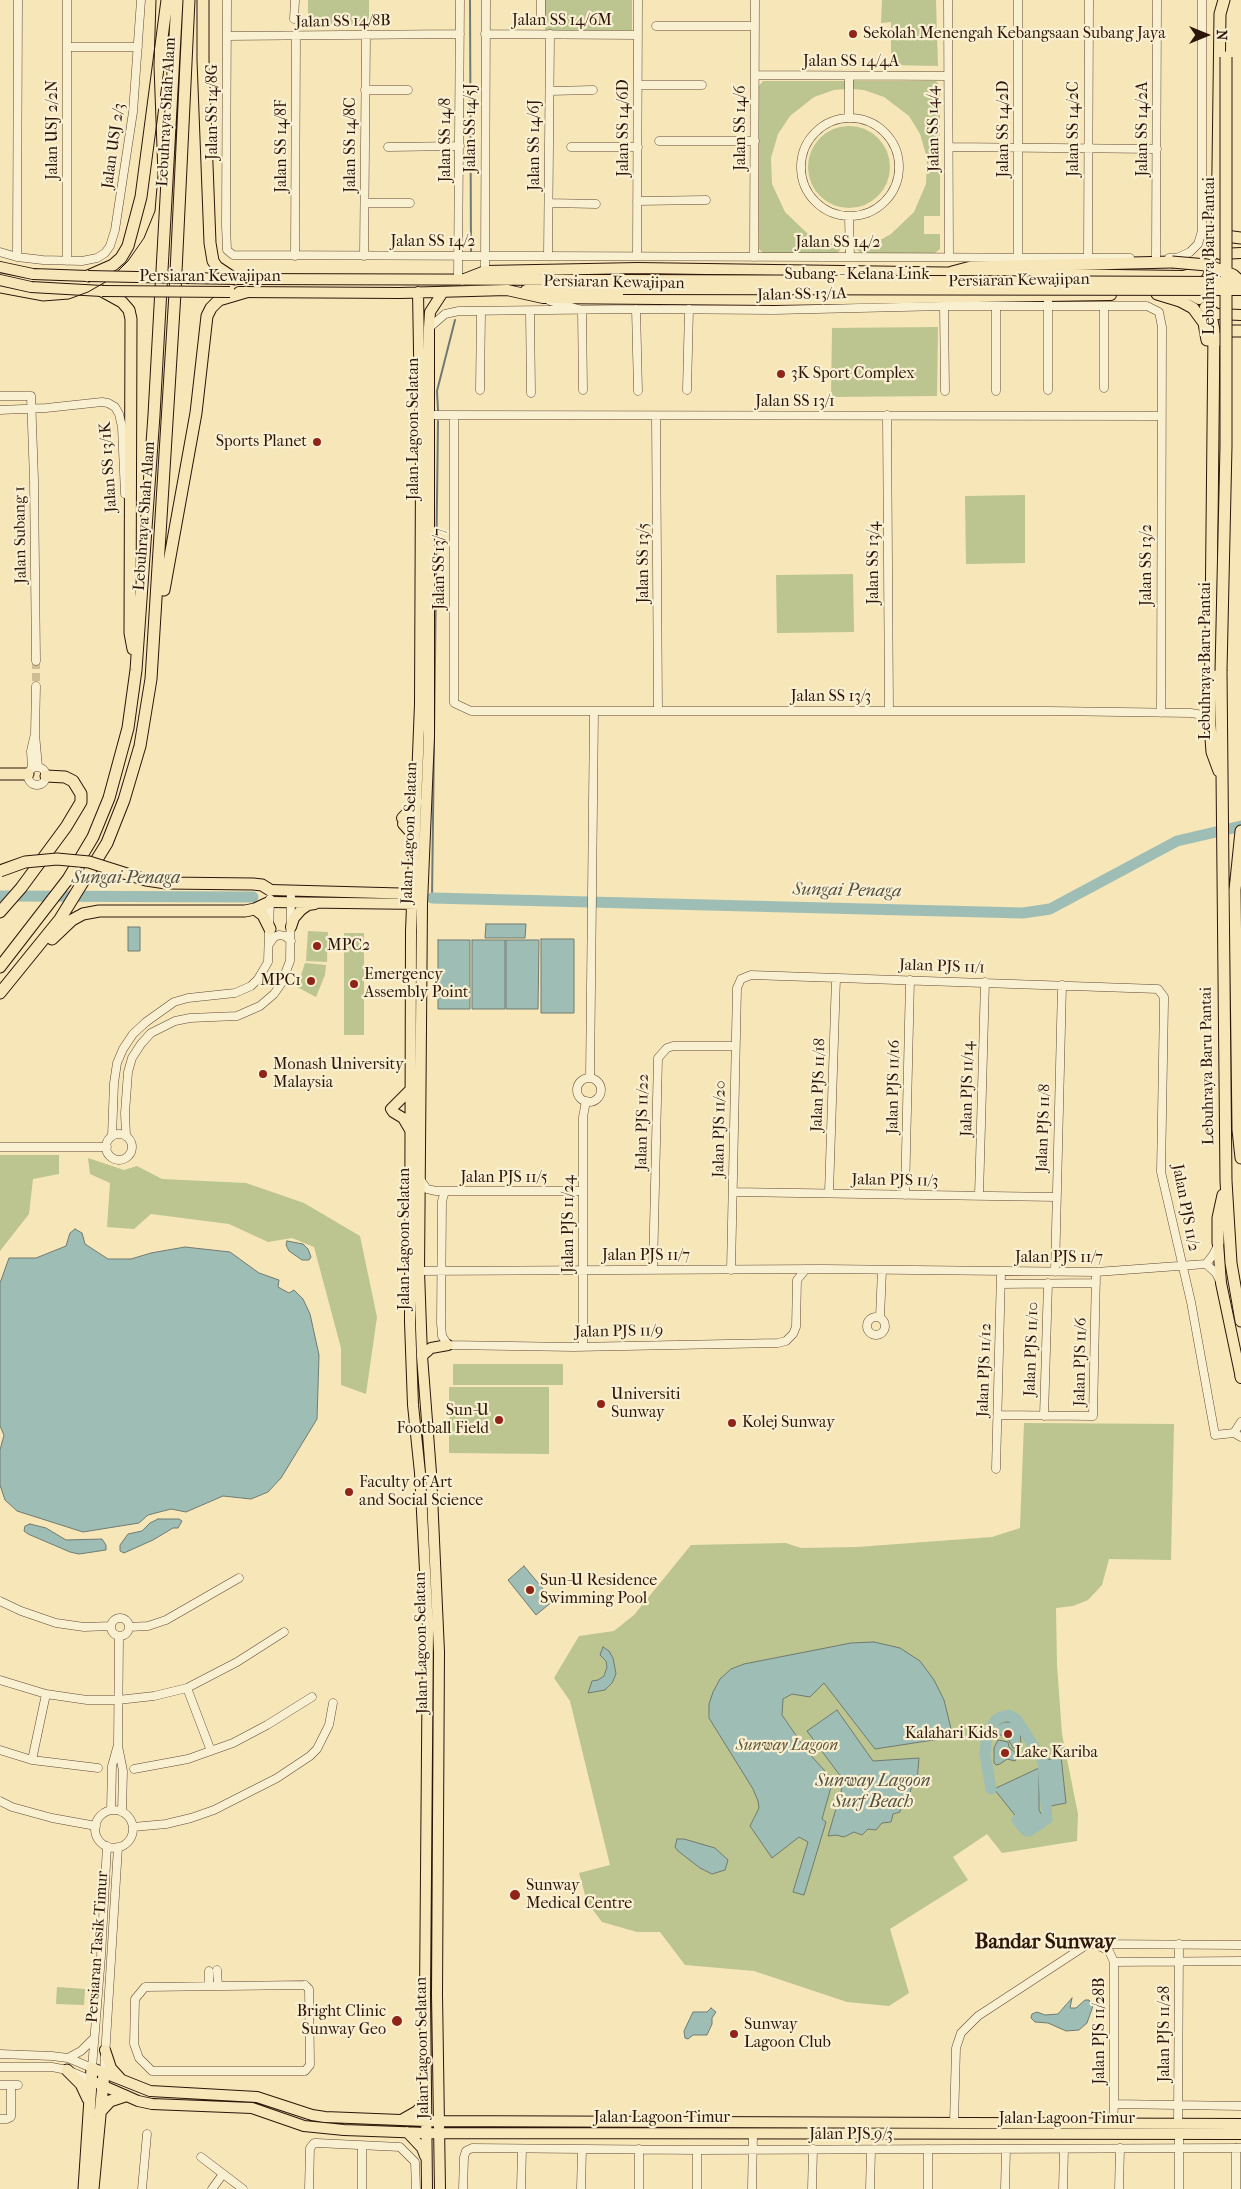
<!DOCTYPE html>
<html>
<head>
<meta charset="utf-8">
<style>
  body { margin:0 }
  #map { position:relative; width:1241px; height:2189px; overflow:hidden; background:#f6e6b8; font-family:"IM FELL French Canon",serif }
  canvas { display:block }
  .north { position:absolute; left:1181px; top:10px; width:50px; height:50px; -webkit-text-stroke:4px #f9efd1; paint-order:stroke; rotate:90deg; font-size:14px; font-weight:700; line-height:20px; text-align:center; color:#2e150a }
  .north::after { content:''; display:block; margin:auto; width:18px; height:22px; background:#2e150a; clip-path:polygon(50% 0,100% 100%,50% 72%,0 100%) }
</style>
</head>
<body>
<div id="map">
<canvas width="1241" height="2189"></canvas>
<div class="north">N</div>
</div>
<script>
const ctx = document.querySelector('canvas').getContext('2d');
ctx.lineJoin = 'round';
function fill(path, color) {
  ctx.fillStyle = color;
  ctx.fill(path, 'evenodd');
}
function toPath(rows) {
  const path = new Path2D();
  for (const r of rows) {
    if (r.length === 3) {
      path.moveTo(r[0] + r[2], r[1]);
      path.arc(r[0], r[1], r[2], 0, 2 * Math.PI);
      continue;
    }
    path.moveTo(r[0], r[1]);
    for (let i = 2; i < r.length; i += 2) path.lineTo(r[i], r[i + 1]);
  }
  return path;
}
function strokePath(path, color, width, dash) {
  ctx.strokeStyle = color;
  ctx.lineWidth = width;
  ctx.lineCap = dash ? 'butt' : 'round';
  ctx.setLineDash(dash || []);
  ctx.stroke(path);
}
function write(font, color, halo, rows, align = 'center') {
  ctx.font = font + ' "IM FELL French Canon",serif';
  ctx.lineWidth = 4.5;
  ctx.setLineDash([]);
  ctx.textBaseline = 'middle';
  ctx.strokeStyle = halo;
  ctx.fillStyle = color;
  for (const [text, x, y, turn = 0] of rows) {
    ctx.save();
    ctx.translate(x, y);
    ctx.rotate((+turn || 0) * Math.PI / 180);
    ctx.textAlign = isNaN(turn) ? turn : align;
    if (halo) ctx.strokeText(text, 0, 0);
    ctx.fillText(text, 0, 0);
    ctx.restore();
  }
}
const green = toPath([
  [308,0,369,0,369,25,308,24],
  [545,0,632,0,632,30,545,30],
  [882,0,936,0,938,66,891,65,891,22,881,23],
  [763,81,847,81,846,89,834,90,814,97,790,116,778,134,771,158,772,184,785,212,808,234,817,239,842,246,838,253,763,253,759,249,759,86],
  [852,81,936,81,940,86,940,216,924,216,924,234,940,234,940,249,935,253,861,253,856,249,856,246,882,239,891,234,914,212,926,184,927,158,920,134,909,116,884,97,864,90,852,89],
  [849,167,41],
  [938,327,937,396,831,397,832,328],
  [1025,495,1025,563,966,564,965,496],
  [853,574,854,632,777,633,776,575],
  [308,931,328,932,327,962,306,961],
  [344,933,364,933,364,1035,344,1035],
  [305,963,326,965,325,975,316,997,297,987],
  [0,1155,59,1155,59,1174,33,1179,29,1214,0,1251],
  [88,1158,124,1170,137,1166,162,1179,246,1183,304,1203,360,1236,377,1317,366,1394,341,1385,341,1348,314,1247,292,1238,268,1242,229,1224,151,1214,134,1229,107,1227,110,1183,90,1174],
  [453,1364,563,1364,563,1385,453,1385],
  [449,1387,549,1387,549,1454,449,1453],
  [1024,1423,1174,1424,1171,1560,1109,1559,1102,1585,1088,1600,1073,1606,1056,1608,1057,1665,1062,1734,1078,1814,1077,1841,1002,1853,987,1834,953,1857,968,1880,890,1929,909,1993,889,2006,847,2002,754,1971,685,1965,660,1932,637,1932,602,1922,587,1902,579,1873,610,1865,570,1701,554,1678,579,1636,614,1631,634,1615,691,1545,786,1543,801,1548,857,1547,992,1537,1020,1528],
  [57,1987,85,1989,84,2005,56,2004]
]);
const water = toPath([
  [486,924,526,924,525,938,485,938,486,924],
  [128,927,140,927,140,951,128,951,128,927],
  [541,939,574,939,574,1013,541,1013,541,939],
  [438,940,470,940,470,1009,438,1009,438,940],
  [472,940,505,940,505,1009,472,1009,472,940],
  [506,940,539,940,538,1009,506,1009,506,940],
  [75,1229,82,1233,85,1244,108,1259,131,1259,151,1253,185,1247,230,1252,259,1273,279,1280,278,1287,289,1293,294,1290,303,1299,310,1314,319,1355,317,1419,281,1478,268,1492,251,1499,223,1496,186,1512,171,1509,148,1515,139,1523,83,1532,17,1511,5,1500,0,1485,0,1450,4,1435,0,1426,0,1283,9,1258,36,1258,66,1246,70,1233,75,1229],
  [287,1241,303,1244,308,1249,311,1257,309,1260,302,1260,289,1251,286,1245,287,1241],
  [158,1519,179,1519,182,1521,178,1528,173,1528,153,1540,124,1553,120,1551,120,1545,128,1534,142,1531,150,1523,158,1519],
  [30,1524,46,1528,66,1540,102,1539,106,1545,106,1550,79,1554,70,1552,28,1534,24,1531,25,1526,30,1524],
  [524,1566,553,1601,536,1615,508,1580,524,1566],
  [874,1642,900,1648,920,1661,934,1680,944,1700,953,1737,875,1749,824,1683,810,1697,792,1694,783,1699,782,1715,806,1750,833,1780,822,1819,826,1822,804,1895,793,1892,808,1842,799,1837,772,1858,750,1826,759,1808,758,1801,753,1789,709,1718,709,1704,713,1692,720,1679,731,1669,744,1664,851,1643,874,1642],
  [603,1647,609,1651,613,1658,616,1674,612,1683,605,1690,588,1693,592,1681,598,1680,604,1676,607,1667,606,1661,600,1655,603,1647],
  [837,1710,873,1761,919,1758,917,1781,911,1788,909,1799,901,1805,900,1812,893,1814,891,1822,882,1823,876,1830,868,1829,862,1835,854,1832,844,1837,836,1835,828,1836,844,1781,807,1731,837,1710],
  [1003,1722,1013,1722,1017,1725,1020,1730,1021,1744,1019,1747,1013,1748,1006,1735,998,1735,996,1727,1003,1722],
  [998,1740,1008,1742,1009,1747,1018,1755,1015,1761,1007,1759,1000,1764,996,1765,994,1763,994,1748,998,1740],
  [1061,1756,1066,1803,1045,1807,1043,1761,1061,1756],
  [1039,1768,1039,1810,1044,1819,1026,1829,994,1789,1039,1768],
  [677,1839,684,1839,715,1848,728,1860,725,1870,712,1874,700,1868,678,1851,675,1847,677,1839],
  [1072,1998,1070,2008,1076,2008,1085,2000,1089,2000,1093,2006,1087,2023,1079,2030,1066,2031,1048,2023,1035,2022,1031,2018,1032,2014,1037,2012,1045,2015,1058,2014,1072,1998],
  [711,2008,716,2012,712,2018,712,2024,707,2035,693,2035,688,2039,685,2038,684,2031,693,2012,707,2012,711,2008]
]);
const stream = toPath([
  [470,0,471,251],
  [438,410,437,391,455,320],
  [432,898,438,421]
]);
const river = toPath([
  [0,896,253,897],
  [432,898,1023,913,1050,909,1177,841,1241,826],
  [991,1789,985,1754,987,1733,996,1720,1001,1717,1009,1715,1017,1720,1043,1761,1047,1819,1029,1831,1026,1831,1017,1820]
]);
const minorTunnel = toPath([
  [36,661,36,686]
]);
const minor = toPath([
  [227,0,226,225,227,250,233,255,1130,258],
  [541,0,541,15],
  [948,0,949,257],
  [294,19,295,0],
  [656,26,755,26],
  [485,34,638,35],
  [227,36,460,34],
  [67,47,138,47],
  [755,75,948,76],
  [638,85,702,85],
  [365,90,408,90],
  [550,91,593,90],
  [849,117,849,76],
  [850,167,49],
  [659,141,755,141],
  [388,147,460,146],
  [571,147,638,147],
  [949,147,1157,149],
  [637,201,706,200],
  [365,203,410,203],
  [549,203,596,204],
  [849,217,850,257],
  [0,252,17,257,43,260,82,261,97,258,105,253,110,246,115,230,133,112,141,0],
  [295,256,296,36],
  [364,256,366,35],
  [548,256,550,34],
  [637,256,638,0],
  [17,257,18,0],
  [754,257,755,0],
  [1018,257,1018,0],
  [1088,258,1089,0],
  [1156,258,1157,0],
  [1169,258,1177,258,1190,252,1198,244,1202,231,1202,0],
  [67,261,67,0],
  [485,271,486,0],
  [458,280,460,0],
  [550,301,582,310,583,390],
  [944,306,945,391],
  [996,306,996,391],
  [636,309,638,391],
  [530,311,531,393],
  [429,328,445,314,459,311,636,309,774,310,944,306,1147,306,1159,312,1162,327,1161,713],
  [1104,388,1104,306],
  [480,390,481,311],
  [687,390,689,309],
  [1048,390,1048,302],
  [0,396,31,396,34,480,36,661],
  [0,410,46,408,102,402,108,403,115,407,119,414,122,427,125,494],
  [430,415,1161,416],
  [887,415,889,711],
  [454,416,454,703,471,711,1050,711,1191,713,1203,715,1209,723],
  [656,416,658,711],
  [36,686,35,734,38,767],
  [37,776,9],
  [32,768,31,751,34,738],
  [270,943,274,937,279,935,285,936,291,941],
  [590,1078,594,711],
  [589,1090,12],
  [119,1147,13],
  [126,1135,125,1113,128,1072,132,1058,141,1044,151,1033,175,1021,190,1018,237,1016,260,1006,274,994,281,984,290,961,291,891],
  [112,1136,114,1083,117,1063,123,1049,133,1034,146,1022,174,1002,188,998,235,993,251,986,258,979,268,962,270,899],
  [0,1147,107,1147],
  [420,1179,427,1189,436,1191,582,1191],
  [445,1191,442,1201,441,1323,442,1336,448,1345,574,1347,778,1343,786,1341,793,1334,796,1327,797,1280,806,1269],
  [733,1192,1056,1197],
  [829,1193,836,978],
  [905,1195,910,980],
  [979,1196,985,982],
  [1206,1264,1216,1273,1220,1281],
  [653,1270,658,1058,667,1048,673,1046,735,1046],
  [731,1270,737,988,741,979,751,975,1158,989,1164,997,1164,1002,1161,1172,1191,1302,1215,1435,1234,1433,1241,1437],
  [416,1271,823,1269,1096,1272,1206,1264,1213,1255,1218,1245],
  [1055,1272,1062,985],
  [1001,1284,1096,1283],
  [876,1326,9],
  [880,1317,882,1270],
  [583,1346,583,1117,586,1101],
  [998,1415,1093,1416,1096,1272],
  [1044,1416,1048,1283],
  [1234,1433,1241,1422],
  [996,1469,1001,1272],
  [0,1601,21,1611,56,1623,84,1627,111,1626],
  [120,1627,9],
  [129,1627,148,1626,166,1620,239,1578],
  [119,1636,118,1746,123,1771,122,1812],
  [0,1680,46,1694,87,1700,118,1700,154,1696,187,1688,237,1662,284,1632],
  [187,1688,211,1751],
  [0,1750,32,1760,98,1768],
  [32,1760,46,1694],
  [134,1769,188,1759,233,1743,267,1725,312,1697],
  [0,1801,12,1807,52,1818,96,1826],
  [111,1810,112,1766,117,1748],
  [114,1829,19],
  [133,1827,166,1824,191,1818,214,1810,277,1778,310,1756,317,1749,329,1725,333,1703],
  [1099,1946,1109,1951,1114,1962],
  [1241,1961,1114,1962,1114,2104,1241,2106],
  [217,1970,218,1986],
  [209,1971,209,1986],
  [305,1985,309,1989,310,2065,305,2071,152,2071,139,2058,134,2044,135,1999,145,1987,305,1985],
  [0,2054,52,2056,68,2058,92,2068,101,1956,107,1846],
  [68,2058,81,2051,94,2038],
  [0,2067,52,2067,67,2070,91,2080],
  [104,2073,118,1847],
  [0,2085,18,2085],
  [0,2119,7,2119,11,2117,11,2085],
  [954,2123,956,2048,961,2033,978,2016,1085,1946,1090,1944,1241,1945],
  [1113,2123,1114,2104],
  [1178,2124,1179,1944],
  [201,2157,243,2189],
  [142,2189,147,2134],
  [212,2189,223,2174],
  [309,2189,310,2148,314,2143,317,2143,400,2147,415,2162,416,2189],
  [362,2189,362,2146],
  [463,2189,464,2157,466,2151,472,2148,697,2150,1241,2148],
  [521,2189,522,2149],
  [581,2189,582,2149],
  [639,2189,639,2149],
  [697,2189,697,2150],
  [752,2189,753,2133],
  [812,2189,813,2149],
  [870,2189,871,2150],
  [928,2189,928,2149],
  [1005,2189,1006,2149],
  [1063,2189,1064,2149],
  [1119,2189,1120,2148],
  [1179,2189,1179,2134],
  [1236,2189,1236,2148]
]);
const major = toPath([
  [1220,254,1241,253],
  [0,267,33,274,88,276],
  [235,279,623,280],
  [0,280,31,287,102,291],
  [462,280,485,271,638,268,1183,276,1198,272],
  [526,290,623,289],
  [239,292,400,293,507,290,543,298,774,300,1111,295],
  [418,292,421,469,420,704,411,931,410,1322,413,1405,420,1473,428,1629,425,1994,427,2189],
  [1178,294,1191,295,1199,299],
  [1205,307,1217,314,1241,315],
  [402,818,417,802],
  [403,824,411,833,415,841],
  [270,890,419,894],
  [270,902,419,904],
  [291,927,294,918,301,910,308,905,315,904],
  [410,1130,403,1118,393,1112,391,1109,411,1089],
  [1218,1243,1221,1283,1241,1378],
  [422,1356,431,1348,448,1345],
  [105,2050,111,2068,121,2079],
  [92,2068,150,2091,257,2097,312,2115,325,2117,426,2121,1241,2124],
  [97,2083,138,2101,152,2104,252,2108,304,2126,344,2130,426,2133,1241,2134],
  [403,2119,417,2111,426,2100],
  [407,2132,422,2148,425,2156],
  [440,2189,437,1994,439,1652,431,1473,422,1356,419,1271,422,904,429,737,429,328,430,312,443,292]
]);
const highway = toPath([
  [203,0,203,60,210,243,213,261,217,267,235,279],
  [1218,235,1241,238],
  [1211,256,1216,249,1217,242,1220,14,1224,0],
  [952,272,971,267,1172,262],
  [88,276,113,265,121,258,128,246,141,197,167,0],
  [102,291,122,302,129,310,131,319,130,633,133,649],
  [1157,294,1180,301,1193,308,1204,323,1207,340],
  [1207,308,1212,320,1214,331,1210,725,1212,752,1219,771],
  [1220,340,1230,331,1241,331],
  [164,590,196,413,207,316,211,308,219,300,246,292],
  [1221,671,1226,1181,1231,1263,1241,1321],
  [0,774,28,774],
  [1241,831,1235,890,1238,1130,1241,1158],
  [255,909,263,915,270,929],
  [0,912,21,888,66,827,81,802,81,794,73,781,65,777,46,776],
  [52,939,72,920,83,914,99,911,245,911,255,909,270,902],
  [0,967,68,879,93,837,109,798,128,728,136,670,154,415,177,0],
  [0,993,60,919,107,843,124,800,140,746,151,679,175,293,189,0],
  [1218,1243,1218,1218,1223,1195],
  [1241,1376,1241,1377],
  [67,2070,81,2084,88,2099],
  [99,2113,110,2101,125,2096],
  [84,2189,92,2068],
  [93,2189,104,2073]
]);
const tram = toPath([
  [0,293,43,301,69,299,88,292,109,280,128,261,144,238,155,211,158,175,154,66,156,0]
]);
const majorBridge = toPath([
  [88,276,235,279],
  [623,280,1232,282],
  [623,289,1241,290],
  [102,291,230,292]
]);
const highwayBridge = toPath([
  [1172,262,1207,265,1233,275,1241,282],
  [1221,671,1226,446,1226,57],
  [0,871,25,862,57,859,89,862,146,880,166,883,253,884,262,885,270,890]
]);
const markers = [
  [853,34,5,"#8f2418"],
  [781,374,5,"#8f2418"],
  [317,442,5,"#8f2418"],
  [317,946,5,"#8f2418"],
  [311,981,5,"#8f2418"],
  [354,984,5,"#8f2418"],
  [263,1074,5,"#8f2418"],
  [601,1404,5,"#8f2418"],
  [499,1420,5,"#8f2418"],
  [732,1423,5,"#8f2418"],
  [349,1492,5,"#8f2418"],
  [530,1590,5,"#8f2418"],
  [1008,1734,5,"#8f2418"],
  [1005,1753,5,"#8f2418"],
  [515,1895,6,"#8f2418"],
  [397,2021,6,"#8f2418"],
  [734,2034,5,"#8f2418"]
];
const streetNames = [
  ["Jalan SS 14/6M",562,21],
  ["Jalan SS 14/8B",343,22,-1],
  ["Jalan SS 14/4A",851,62],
  ["Lebuhraya Shah Alam",167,112,-87],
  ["Jalan SS 14/8G",213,112,-90],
  ["Jalan SS 14/5J",471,128,-90],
  ["Jalan SS 14/6D",624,128,-90],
  ["Jalan SS 14/6",741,128,-90],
  ["Jalan SS 14/4",934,129,-91],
  ["Jalan SS 14/2D",1004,129,-90],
  ["Jalan SS 14/2C",1074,129,-90],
  ["Jalan SS 14/2A",1143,129,-90],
  ["Jalan USJ 2/2N",53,130,-90],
  ["Jalan SS 14/8",446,140,-90],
  ["Jalan SS 14/8C",351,145,-90],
  ["Jalan SS 14/6J",535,145,-90],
  ["Jalan USJ 2/3",114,146,-82],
  ["Jalan SS 14/8F",282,146,-90],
  ["Jalan SS 14/2",433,242],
  ["Jalan SS 14/2",838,243],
  ["Lebuhraya Baru Pantai",1210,256,-90],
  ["Subang - Kelana Link",857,275],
  ["Persiaran Kewajipan",210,277],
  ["Persiaran Kewajipan",1019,281,-1],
  ["Persiaran Kewajipan",614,283,1],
  ["Jalan SS 13/1A",802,295,-1],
  ["Jalan SS 13/1",795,402],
  ["Jalan Lagoon Selatan",414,429,-90],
  ["Jalan SS 13/1K",109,467,-94],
  ["Lebuhraya Shah Alam",145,516,-86],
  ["Jalan Subang 1",21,535,-91],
  ["Jalan SS 13/5",644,563,-90],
  ["Jalan SS 13/4",874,563,-90],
  ["Jalan SS 13/2",1147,565,-90],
  ["Jalan SS 13/7",440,569,-90],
  ["Lebuhraya Baru Pantai",1206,661,-90],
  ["Jalan SS 13/3",831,697],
  ["Jalan Lagoon Selatan",410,833,-88],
  ["Jalan PJS 11/1",942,967,2],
  ["Lebuhraya Baru Pantai",1208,1066,-91],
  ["Jalan PJS 11/18",819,1085,-88],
  ["Jalan PJS 11/16",894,1087,-89],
  ["Jalan PJS 11/14",968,1089,-89],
  ["Jalan PJS 11/22",643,1122,-89],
  ["Jalan PJS 11/8",1044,1128,-88],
  ["Jalan PJS 11/20",720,1129,-89],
  ["Jalan PJS 11/5",504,1178],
  ["Jalan PJS 11/3",895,1181,1],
  ["Jalan PJS 11/2",1185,1208,79],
  ["Jalan PJS 11/24",569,1224,-90],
  ["Jalan Lagoon Selatan",405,1239,-90],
  ["Jalan PJS 11/7",646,1256],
  ["Jalan PJS 11/7",1059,1258],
  ["Jalan PJS 11/9",619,1332,-1],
  ["Jalan PJS 11/10",1032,1349,-88],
  ["Jalan PJS 11/6",1081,1362,-89],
  ["Jalan PJS 11/12",985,1370,-88],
  ["Jalan Lagoon Selatan",422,1643,-91],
  ["Persiaran Tasik Timur",98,1947,-86],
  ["Jalan PJS 11/28B",1100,2031,-90],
  ["Jalan PJS 11/28",1165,2034,-90],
  ["Jalan Lagoon Selatan",423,2048,-91],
  ["Jalan Lagoon Timur",662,2118],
  ["Jalan Lagoon Timur",1067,2119],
  ["Jalan PJS 9/3",851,2135]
];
const poiNames = [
  ["Sekolah Menengah Kebangsaan Subang Jaya",863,34],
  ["3K Sport Complex",791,374],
  ["Sports Planet",307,442,"right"],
  ["MPC2",327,946],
  ["Emergency",364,975],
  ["Assembly Point",364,993],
  ["MPC1",301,981,"right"],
  ["Monash University",273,1065],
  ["Malaysia",273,1083],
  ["Universiti",611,1395],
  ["Sunway",611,1413],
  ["Sun-U",489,1411,"right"],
  ["Football Field",489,1429,"right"],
  ["Kolej Sunway",742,1423],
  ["Faculty of Art",359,1483],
  ["and Social Science",359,1501],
  ["Sun-U Residence",540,1581],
  ["Swimming Pool",540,1599],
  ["Kalahari Kids",998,1734,"right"],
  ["Lake Kariba",1015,1753],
  ["Sunway",526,1886],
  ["Medical Centre",526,1904],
  ["Bright Clinic",386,2012,"right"],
  ["Sunway Geo",386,2030,"right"],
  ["Sunway",744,2025],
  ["Lagoon Club",744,2043]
];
const parkNames = [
  ["Sunway Lagoon",787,1746]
];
const waterNames = [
  ["Sungai Penaga",126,879],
  ["Sungai Penaga",847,891,1],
  ["Sunway Lagoon",873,1782],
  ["Surf Beach",873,1803]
];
const districtNames = [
  ["Bandar Sunway",1045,1943]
];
fill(green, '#bcc58f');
fill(water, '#9ebeb5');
strokePath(water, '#717a71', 1);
strokePath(stream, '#717a71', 2);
strokePath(river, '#9ebeb5', 11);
strokePath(minorTunnel, '#cebc95', 8, [8, 4]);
strokePath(minor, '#604936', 9);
strokePath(major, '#2e150a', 12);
strokePath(highway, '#2e150a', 13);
strokePath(minor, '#f9efd1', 8);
strokePath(major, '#f6e6b8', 10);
strokePath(highway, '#f6e6b8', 11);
strokePath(tram, '#2e150a', 1);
strokePath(majorBridge, '#2e150a', 12, []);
strokePath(highwayBridge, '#2e150a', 13, []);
strokePath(majorBridge, '#f6e6b8', 10);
strokePath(highwayBridge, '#f6e6b8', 11);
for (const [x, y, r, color] of markers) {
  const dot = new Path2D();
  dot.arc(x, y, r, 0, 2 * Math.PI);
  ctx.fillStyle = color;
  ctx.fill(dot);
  strokePath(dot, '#f9efd1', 2);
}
write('16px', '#2e150a', '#f9efd1', streetNames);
write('16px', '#2e150a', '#f9efd1', poiNames, 'left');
write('italic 16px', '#605339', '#f9efd1', parkNames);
write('italic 18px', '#555046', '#f9efd1', waterNames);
write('bold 21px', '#2e150a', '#f9efd1', districtNames);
</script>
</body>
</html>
